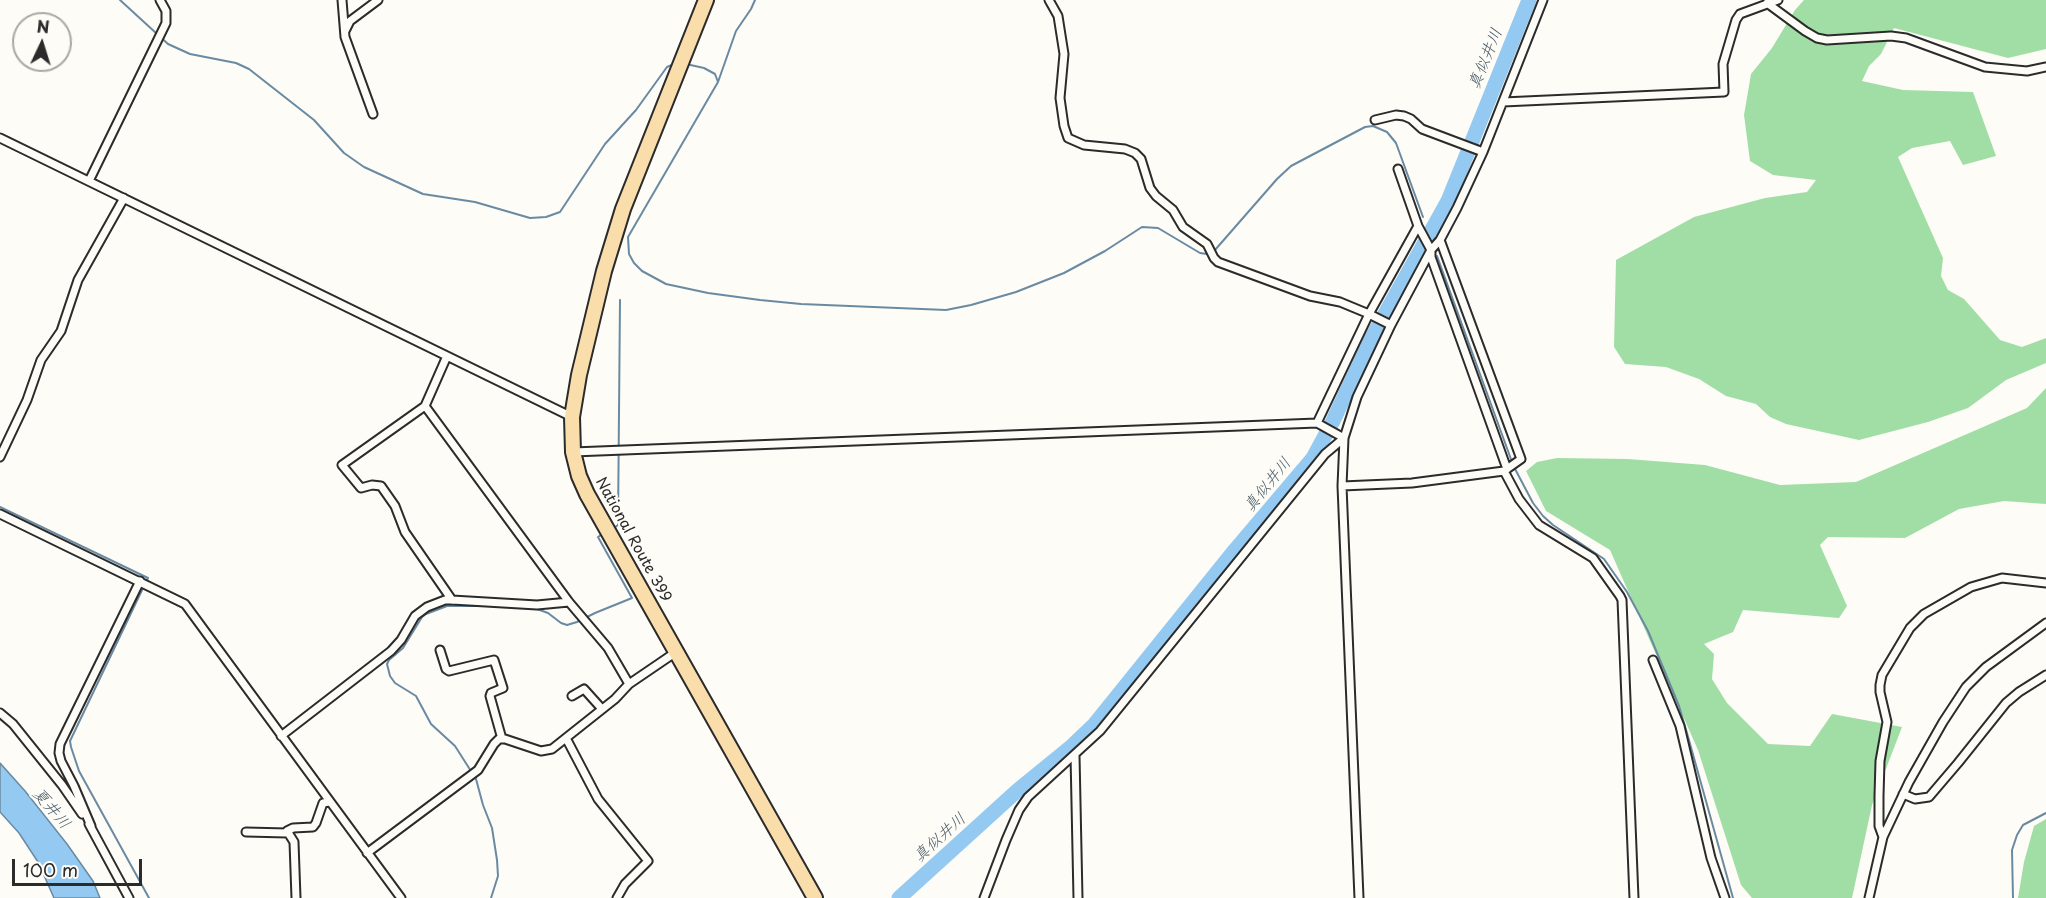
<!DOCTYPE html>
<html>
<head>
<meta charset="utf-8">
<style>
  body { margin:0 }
  #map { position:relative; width:2046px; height:898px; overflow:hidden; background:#fdfcf7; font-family:"Playpen Sans",sans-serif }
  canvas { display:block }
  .north { position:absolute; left:12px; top:12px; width:60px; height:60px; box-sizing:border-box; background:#fdfcf7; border:2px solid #a9a8a5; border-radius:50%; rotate:4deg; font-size:16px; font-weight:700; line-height:24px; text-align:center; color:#2b2b2b }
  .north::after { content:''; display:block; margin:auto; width:21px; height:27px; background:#2b2b2b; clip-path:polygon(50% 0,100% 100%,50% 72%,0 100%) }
  .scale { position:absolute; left:12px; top:859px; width:130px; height:27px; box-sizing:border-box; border:3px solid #2b2b2b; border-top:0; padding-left:8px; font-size:18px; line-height:21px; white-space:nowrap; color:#2b2b2b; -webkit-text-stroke:4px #fdfcf7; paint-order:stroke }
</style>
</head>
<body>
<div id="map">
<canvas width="2046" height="898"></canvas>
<div class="north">N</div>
<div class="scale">100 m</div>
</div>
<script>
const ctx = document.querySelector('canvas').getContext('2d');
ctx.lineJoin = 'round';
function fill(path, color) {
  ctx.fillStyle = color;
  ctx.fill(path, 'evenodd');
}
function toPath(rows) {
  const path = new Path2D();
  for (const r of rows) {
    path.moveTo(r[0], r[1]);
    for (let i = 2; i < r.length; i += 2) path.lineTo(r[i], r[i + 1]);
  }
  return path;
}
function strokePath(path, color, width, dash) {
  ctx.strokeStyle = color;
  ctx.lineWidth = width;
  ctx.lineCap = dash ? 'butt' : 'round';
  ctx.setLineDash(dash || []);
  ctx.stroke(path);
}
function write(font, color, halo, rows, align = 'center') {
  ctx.font = font + ' "Playpen Sans","Klee One",sans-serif';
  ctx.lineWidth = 4.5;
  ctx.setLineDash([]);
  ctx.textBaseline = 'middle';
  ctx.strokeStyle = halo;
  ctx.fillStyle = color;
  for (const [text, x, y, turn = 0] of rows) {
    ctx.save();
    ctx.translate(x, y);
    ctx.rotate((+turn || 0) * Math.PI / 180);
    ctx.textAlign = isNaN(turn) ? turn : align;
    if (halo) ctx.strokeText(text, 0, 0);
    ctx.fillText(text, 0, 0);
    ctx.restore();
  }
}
const green = toPath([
  [1804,0,2046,0,2046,49,2008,58,1894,28,1881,54,1869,66,1862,81,1903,90,1973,92,1996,156,1963,165,1950,141,1912,148,1898,157,1943,258,1941,276,1948,290,1964,299,2000,340,2022,347,2046,338,2046,363,2006,380,1968,408,1928,422,1859,440,1786,424,1770,417,1756,404,1726,396,1699,379,1666,367,1625,364,1614,347,1616,260,1694,217,1765,198,1807,192,1816,180,1773,175,1750,161,1744,115,1751,74,1772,48,1795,10],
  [2046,388,2046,504,2004,501,1959,509,1905,538,1828,537,1820,545,1847,606,1839,618,1743,610,1733,632,1704,644,1714,654,1712,679,1727,703,1768,744,1810,746,1832,714,1902,727,1872,805,1852,898,1752,898,1741,885,1698,750,1610,550,1546,511,1526,471,1537,462,1557,458,1628,459,1705,465,1780,485,1856,482,2027,408],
  [2046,819,2046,898,2018,898,2024,862,2034,826]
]);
const water = toPath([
  [0,763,25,791,67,844,93,881,100,898,54,898,38,862,19,833,0,812,0,763]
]);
const stream = toPath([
  [120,0,168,44,190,54,236,63,249,69,314,120,344,153,364,167,423,194,475,202,530,218,546,217,560,212,605,144,636,110,667,67,674,64],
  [755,0,751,9,736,31,718,82,628,237,629,254,634,263,642,271,666,284,708,293,760,300,801,304,946,310,971,305,1016,292,1064,273,1105,251,1142,227,1158,228,1200,253,1207,254,1215,250,1277,179,1291,166,1365,127,1373,126,1387,132,1396,143,1423,217],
  [686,64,704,68,715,74,718,82],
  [1437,256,1512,462],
  [1514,467,1533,503,1543,516,1553,525,1604,559,1627,592,1648,631,1679,706,1687,733,1733,898],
  [0,507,148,578,147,580],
  [614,528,618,525,620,300],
  [143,588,70,741,71,747,79,771,149,898],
  [500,606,537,609,548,613,561,623,567,625,577,622,595,613,632,598,598,537,601,535],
  [491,898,498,876,497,860,492,828,483,805,476,779,455,746,431,724,416,696,395,683,390,676,387,664,389,660,403,648,422,617,426,614,447,606,495,606],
  [2013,898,2012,850,2017,835,2023,825,2046,813]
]);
const river = toPath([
  [899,898,1018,790,1072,746,1094,725,1235,550,1313,458,1333,421,1371,339,1448,201,1529,0]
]);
const street = toPath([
  [342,0,345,37,373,114],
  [1049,0,1058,16,1064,54,1060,98,1064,126,1068,138,1084,145,1125,149,1135,153,1141,159,1150,188,1156,196,1173,210,1183,227,1207,244,1214,258,1218,262,1310,296,1340,302,1369,314,1317,423],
  [1767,3,1805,31,1817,38,1827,40,1891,36,1906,38,1985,67,2027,71,2046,67],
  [345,31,350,21,378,0],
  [1503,102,1724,92,1723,64,1736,20,1740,14,1778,0],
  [1375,120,1396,115,1404,116,1411,119,1422,129,1483,152],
  [0,138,572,417],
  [1398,169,1418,226],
  [89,181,166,23,166,11,160,0],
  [1440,240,1521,459,1504,471],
  [1391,325,1369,314,1418,226,1431,250,1431,257,1507,469],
  [447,356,425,406,342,465,361,488,372,485,381,486,395,506,405,532,452,600],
  [425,406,569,602,608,648,629,684],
  [573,452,1317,423,1344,438],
  [0,457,27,400,41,360,61,331,78,280,124,198],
  [1342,486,1412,483,1504,471,1519,499,1539,525,1593,558,1620,596,1622,600,1634,898],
  [0,514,185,604,401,898],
  [440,650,446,669,449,671,494,660,503,688,491,693,490,696,502,739],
  [1653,660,1680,726,1711,858,1725,898],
  [572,696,584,689,602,709],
  [0,713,13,724,62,785,82,814],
  [281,736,391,651,401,640,415,616,427,607,445,600,452,600,537,605,569,602],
  [566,738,598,799,648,861,625,884,617,898],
  [1075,755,1078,898],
  [1903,794,1915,799,1929,797,1958,763,2006,703,2019,692,2046,675],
  [89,824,129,898],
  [91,826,74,786,61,761,59,753,60,744,140,581],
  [246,832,287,833],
  [1883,837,1879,826,1879,796,1880,761,1887,722,1880,692,1880,685,1882,675,1910,628,1924,614,1971,587,2002,578,2046,583],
  [367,853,478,770,494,744,499,739,505,739,541,751,552,749,615,699,629,684,676,652],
  [296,898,294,842,287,831,293,828,313,827,316,823,323,803,329,802],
  [984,898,1006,840,1019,810,1028,797,1100,731,1325,454,1344,438],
  [1359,898,1342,486,1344,438,1357,397,1391,325,1431,250,1440,240,1457,208,1483,152,1543,0],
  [1869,898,1883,837,1909,782,1943,722,1966,687,1986,667,2046,623]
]);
const highway = toPath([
  [706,0,623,209,604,271,579,375,572,417,573,452,579,476,587,494,815,898]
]);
const streetNames = [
  ["National Route 399",633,540,61]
];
const waterNames = [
  ["真似井川",1486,59,-68],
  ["真似井川",1268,485,-51],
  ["夏井川",51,809,49],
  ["真似井川",940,838,-42]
];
fill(green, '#a1dea5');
fill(water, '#94caf2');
strokePath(water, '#6a8aa2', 1.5);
strokePath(stream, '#6a8aa2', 2);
strokePath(river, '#94caf2', 15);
strokePath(street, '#2b2b2b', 11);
strokePath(highway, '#2b2b2b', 18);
strokePath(street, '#fdfcf7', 7);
strokePath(highway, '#f9ddab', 14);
write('15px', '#2b2b2b', '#fdfcf7', streetNames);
write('italic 16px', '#4a5b67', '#fdfcf7', waterNames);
</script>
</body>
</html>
